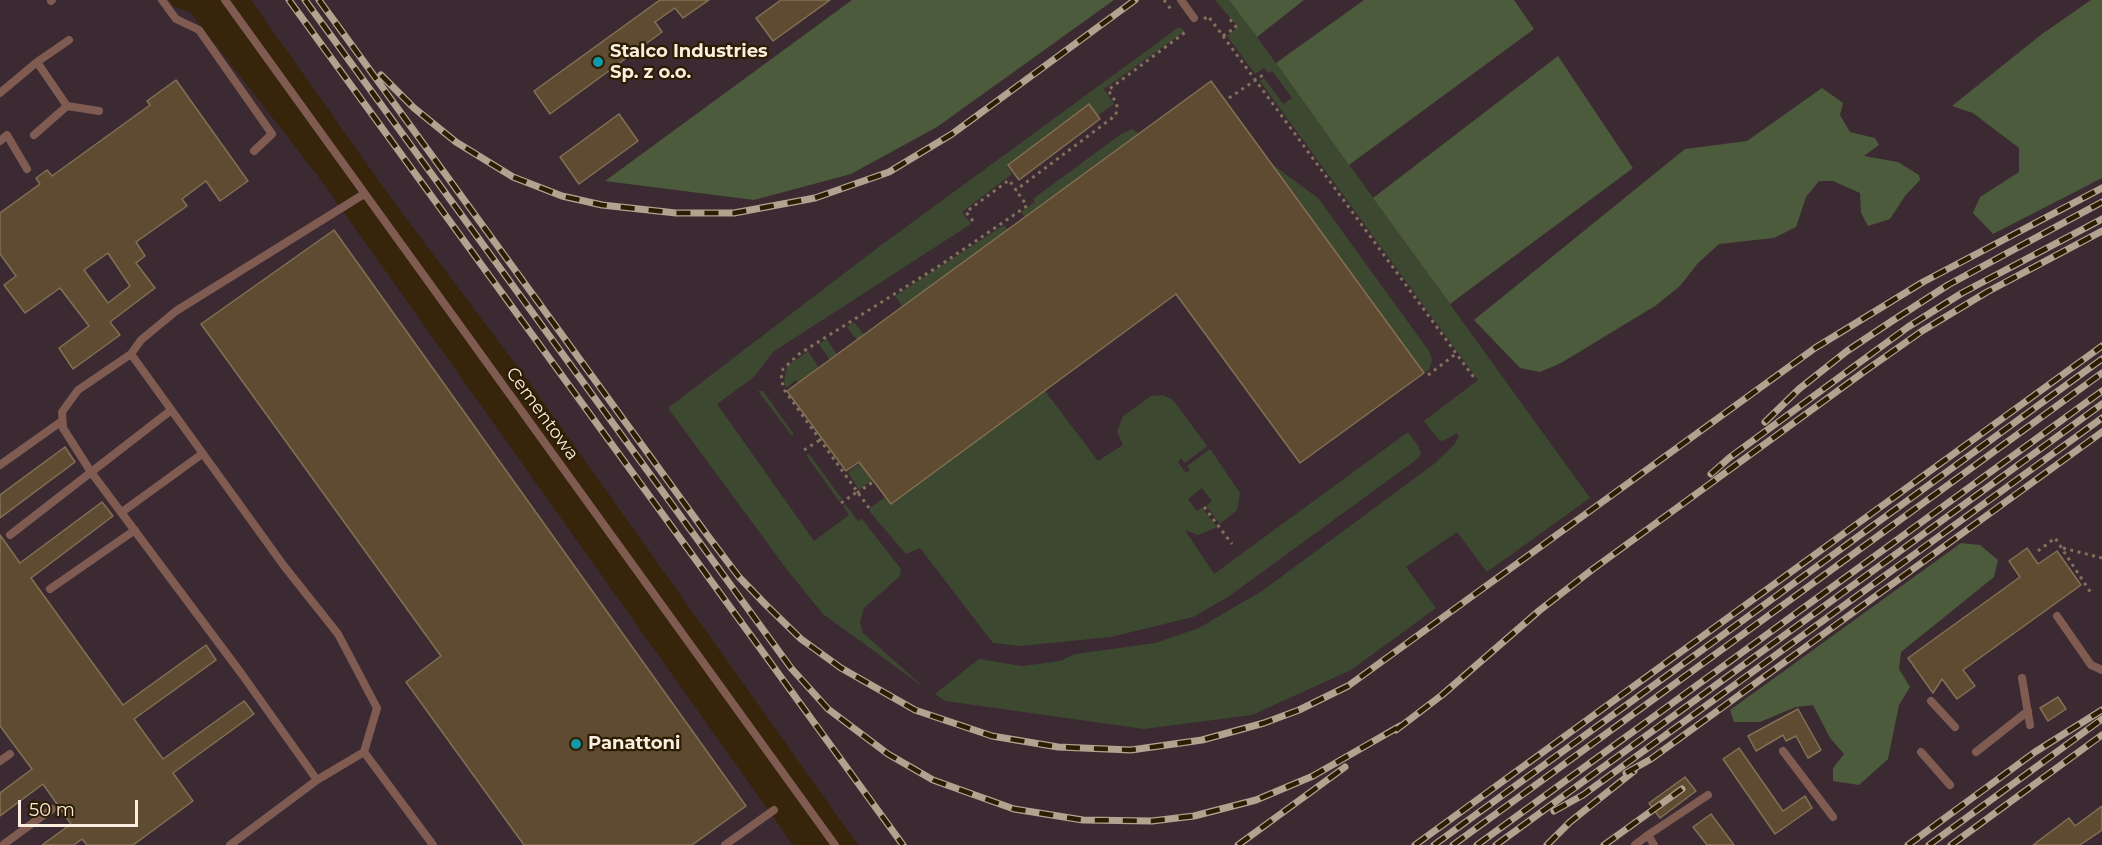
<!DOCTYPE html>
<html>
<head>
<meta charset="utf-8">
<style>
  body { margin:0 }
  #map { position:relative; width:2102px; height:845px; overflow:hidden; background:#36250b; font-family:Montserrat,sans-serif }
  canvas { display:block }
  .scale { position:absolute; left:18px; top:800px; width:120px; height:27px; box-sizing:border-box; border:3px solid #f9eedf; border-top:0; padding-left:8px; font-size:18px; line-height:21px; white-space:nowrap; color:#f9eedf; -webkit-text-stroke:4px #2c1c02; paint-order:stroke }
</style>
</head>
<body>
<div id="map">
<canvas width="2102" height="845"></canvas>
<div class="scale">50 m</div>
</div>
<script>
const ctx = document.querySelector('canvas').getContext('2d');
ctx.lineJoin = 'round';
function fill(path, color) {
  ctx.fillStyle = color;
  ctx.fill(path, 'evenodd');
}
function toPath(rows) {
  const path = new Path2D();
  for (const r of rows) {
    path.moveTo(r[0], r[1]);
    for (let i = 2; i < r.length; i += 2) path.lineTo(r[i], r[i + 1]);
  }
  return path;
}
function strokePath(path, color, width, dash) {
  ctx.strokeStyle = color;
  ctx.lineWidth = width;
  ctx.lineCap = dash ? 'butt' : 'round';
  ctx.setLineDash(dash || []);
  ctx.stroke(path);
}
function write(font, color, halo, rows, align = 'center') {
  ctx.font = font + ' Montserrat,sans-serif';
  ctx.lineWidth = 4.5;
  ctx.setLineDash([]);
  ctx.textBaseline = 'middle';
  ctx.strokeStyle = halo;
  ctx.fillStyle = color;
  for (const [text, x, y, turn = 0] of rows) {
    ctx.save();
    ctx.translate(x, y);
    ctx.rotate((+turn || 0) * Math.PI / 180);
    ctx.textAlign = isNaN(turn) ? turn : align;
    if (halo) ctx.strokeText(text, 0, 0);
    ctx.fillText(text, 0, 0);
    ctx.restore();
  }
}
const commercial = toPath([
  [0,0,169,0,174,7,190,12,318,176,793,845,0,845]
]);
const industrial = toPath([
  [251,0,2102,0,2102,845,858,845,534,389,396,205]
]);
const green = toPath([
  [1215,0,1229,0,1257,37,1590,498,1487,572,1457,532,1406,567,1436,608,1351,670,1252,715,1144,729,945,701,935,694,979,659,1022,666,1060,661,1075,654,1155,643,1199,628,1262,591,1434,464,1454,445,1459,436,1457,433,1443,441,1439,440,1424,421,1478,380,1260,81,1264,78,1283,104,1292,98,1272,71,1268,73,1264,68,1255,74,1227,36,1238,27],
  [1179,27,1185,31,1104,89,1114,104,1097,116,1088,104,1007,166,1012,174,962,212,971,224,773,352,754,377,717,404,814,541,849,515,843,506,845,504,858,521,862,519,901,569,900,576,864,608,860,622,863,633,925,688,823,614,788,571,668,408,880,246],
  [1132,129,1140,134,1025,217,1021,212,1035,202,1033,199,1121,134],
  [1273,165,1318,198,1429,351,1432,360,1429,370,1424,373],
  [1004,225,1008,230,903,307,895,296],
  [854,322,864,335,857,340,847,327],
  [827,339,837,355,830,360,819,344],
  [808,351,819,368,799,383,796,380,786,388,784,382,787,366],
  [758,391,763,391,793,433,793,437],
  [1045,391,1098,461,1123,445,1117,432,1123,416,1151,396,1163,395,1173,400,1207,446,1185,463,1181,458,1178,462,1186,473,1190,470,1187,466,1210,449,1240,493,1237,510,1220,524,1206,506,1212,501,1202,488,1188,499,1197,511,1202,508,1217,527,1198,535,1185,530,1214,574,1408,432,1419,447,1421,454,1416,460,1228,597,1193,617,1111,637,1020,646,993,643,920,548,906,554,870,512,870,508,885,497,891,504],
  [809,454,842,499,839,501,806,455],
  [860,463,872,480,859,490,848,472]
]);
const forest = toPath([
  [852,0,1114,0,937,127,851,174,754,200,605,181],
  [1229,0,1304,0,1257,37],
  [1364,0,1514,0,1534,29,1349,165,1276,63],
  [2091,0,2102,0,2102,178,1993,234,1973,213,1980,197,2019,172,2019,148,1973,113,1952,106,2042,34],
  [1558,56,1633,168,1450,304,1373,198],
  [1822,88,1843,103,1840,115,1850,132,1875,138,1879,145,1864,156,1898,162,1919,175,1920,180,1905,196,1890,219,1868,226,1861,213,1860,193,1833,181,1819,181,1806,197,1796,227,1774,238,1719,244,1698,263,1680,286,1655,306,1561,363,1540,372,1520,368,1474,320,1685,149,1747,141],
  [1961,543,1980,545,1998,560,1994,577,1901,652,1899,669,1910,687,1899,705,1888,759,1859,785,1833,781,1833,768,1844,754,1830,738,1813,705,1796,707,1760,722,1734,722,1730,710]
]);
const building = toPath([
  [660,0,709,0,683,18,675,8,655,22,662,32,550,114,534,91,660,0],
  [781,0,830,0,773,41,756,18,781,0],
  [176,80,248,181,220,201,206,181,182,199,187,206,136,242,145,256,136,263,155,288,110,322,120,335,73,369,59,348,89,326,60,288,25,313,4,285,16,276,0,254,0,213,40,184,36,178,47,170,52,176,150,105,147,101,176,80],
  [108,253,130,286,108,303,84,270,108,253],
  [1211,81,1424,373,1300,463,1176,294,891,504,859,462,846,471,787,391,1211,81],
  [1089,104,1100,119,1019,180,1008,165,1089,104],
  [619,114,638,141,579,184,560,157,619,114],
  [334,230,746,806,692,845,524,845,406,682,441,656,201,324,334,230],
  [65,447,75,462,0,518,0,495,65,447],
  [102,502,113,516,31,578,123,705,206,645,216,660,134,719,163,759,244,701,254,714,173,773,193,801,133,845,87,845,82,839,74,845,42,845,71,824,43,784,0,816,0,793,32,769,0,726,0,535,20,563,102,502],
  [2027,548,2038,564,2057,551,2081,585,1963,670,1975,686,1957,699,1942,679,1933,693,1908,658,2020,577,2009,561,2027,548],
  [2058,697,2066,709,2048,721,2040,708,2058,697],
  [1798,709,1821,750,1808,758,1796,736,1786,741,1783,735,1756,751,1748,736,1798,709],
  [1739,748,1783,811,1805,796,1812,808,1775,834,1723,759,1739,748],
  [1685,777,1696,791,1660,818,1649,803,1685,777],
  [2102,806,2102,830,2080,845,2033,845,2069,818,2075,826,2102,806],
  [1711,814,1734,845,1707,845,1693,827,1711,814]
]);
const path = toPath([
  [1164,0,1172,11],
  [1204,19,1208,16,1223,36,1475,379],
  [1223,36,1236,27,1229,18],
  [1229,98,1266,73],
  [973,221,966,212,1009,180,1016,190,1116,115,1117,104,1108,90,1187,31],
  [1428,375,1457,353],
  [804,450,820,440],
  [857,493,873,482],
  [841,503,857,492],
  [1204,507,1232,544],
  [869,508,785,391,781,379,783,369,799,354,939,266,1027,206,1016,190],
  [2063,548,2102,558],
  [2038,551,2055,538,2091,593]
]);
const service = toPath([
  [162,0,176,19,199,30,272,134,254,151],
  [225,0,835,845],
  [1181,0,1194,18],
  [51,1,52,0],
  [37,62,69,40],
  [0,93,37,62,67,106,99,111],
  [34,135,67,106],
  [0,141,7,135,27,169],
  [131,354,284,566,338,634,377,708,364,752,317,780,230,845],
  [0,465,62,421],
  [122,512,202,454],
  [10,535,170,411],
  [50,589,135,530],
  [2057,616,2091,665,2102,670],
  [2022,678,2030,725],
  [1931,701,1955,727],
  [1783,751,1833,817],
  [364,752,433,845],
  [1921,752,1950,785],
  [1976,752,2028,711],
  [0,761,10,754],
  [317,780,241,673,91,472,63,428,62,412,78,390,131,354,141,340,176,311,364,194],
  [4,844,52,809],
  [725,845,774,810],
  [1635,845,1648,835],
  [1654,845,1648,835,1708,795]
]);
const rail = toPath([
  [289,0,903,845],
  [305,0,791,668,828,709,888,754,933,780,1014,809,1083,820,1152,821,1194,816,1256,800,1313,776,1400,726],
  [319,0,708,536,739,577,766,605,801,639,841,668,915,710,992,736,1058,747,1131,750,1202,740,1264,723,1299,710,1348,686,1815,348,1923,282,2102,188],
  [381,75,414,108,456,142,513,177,562,196,602,205,676,213,734,213,815,198,889,172,952,134,1135,0],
  [1765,422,1799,389,1847,351,1892,321,1948,285,2102,202],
  [1711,474,1729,458,1908,327,1962,293,2102,219],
  [1396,730,1442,695,1540,610,1593,569,1865,371,1922,331,1987,292,2102,231],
  [1626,773,1651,759,2102,432],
  [1554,811,1583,795,2102,418],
  [1238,845,1345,767],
  [1415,845,2102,346],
  [1434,845,2102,359],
  [1453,845,2102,373],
  [1477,845,2102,391],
  [1496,845,2102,404],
  [1547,845,1570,822,1634,771],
  [1604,845,1682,789],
  [1908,845,2035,752,2102,710],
  [1929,845,2102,719],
  [1951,845,2102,735]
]);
const markers = [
  [598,62,6,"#0f9aa8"],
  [576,744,6,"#0f9aa8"]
];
const poiNames = [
  ["Stalco Industries",610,52],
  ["Sp. z o.o.",610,73],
  ["Panattoni",588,744]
];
const streetNames = [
  ["Cementowa",542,414,54]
];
fill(commercial, '#3c2a33');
fill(industrial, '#3c2a32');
fill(green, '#3c4830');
fill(forest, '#4b5b3b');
fill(building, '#5e4b31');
strokePath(building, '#837054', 1.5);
strokePath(path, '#81725c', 3, [3, 4.5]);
strokePath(service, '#7f5b51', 8);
strokePath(rail, '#b1a390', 7);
strokePath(rail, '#2c1c02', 4.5, [14]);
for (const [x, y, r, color] of markers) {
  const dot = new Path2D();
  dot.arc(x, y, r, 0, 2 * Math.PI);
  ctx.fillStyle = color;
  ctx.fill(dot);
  strokePath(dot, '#2c1c02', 2);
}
write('bold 18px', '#f9eedf', '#2c1c02', poiNames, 'left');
write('18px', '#f9eedf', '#2c1c02', streetNames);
</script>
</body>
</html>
